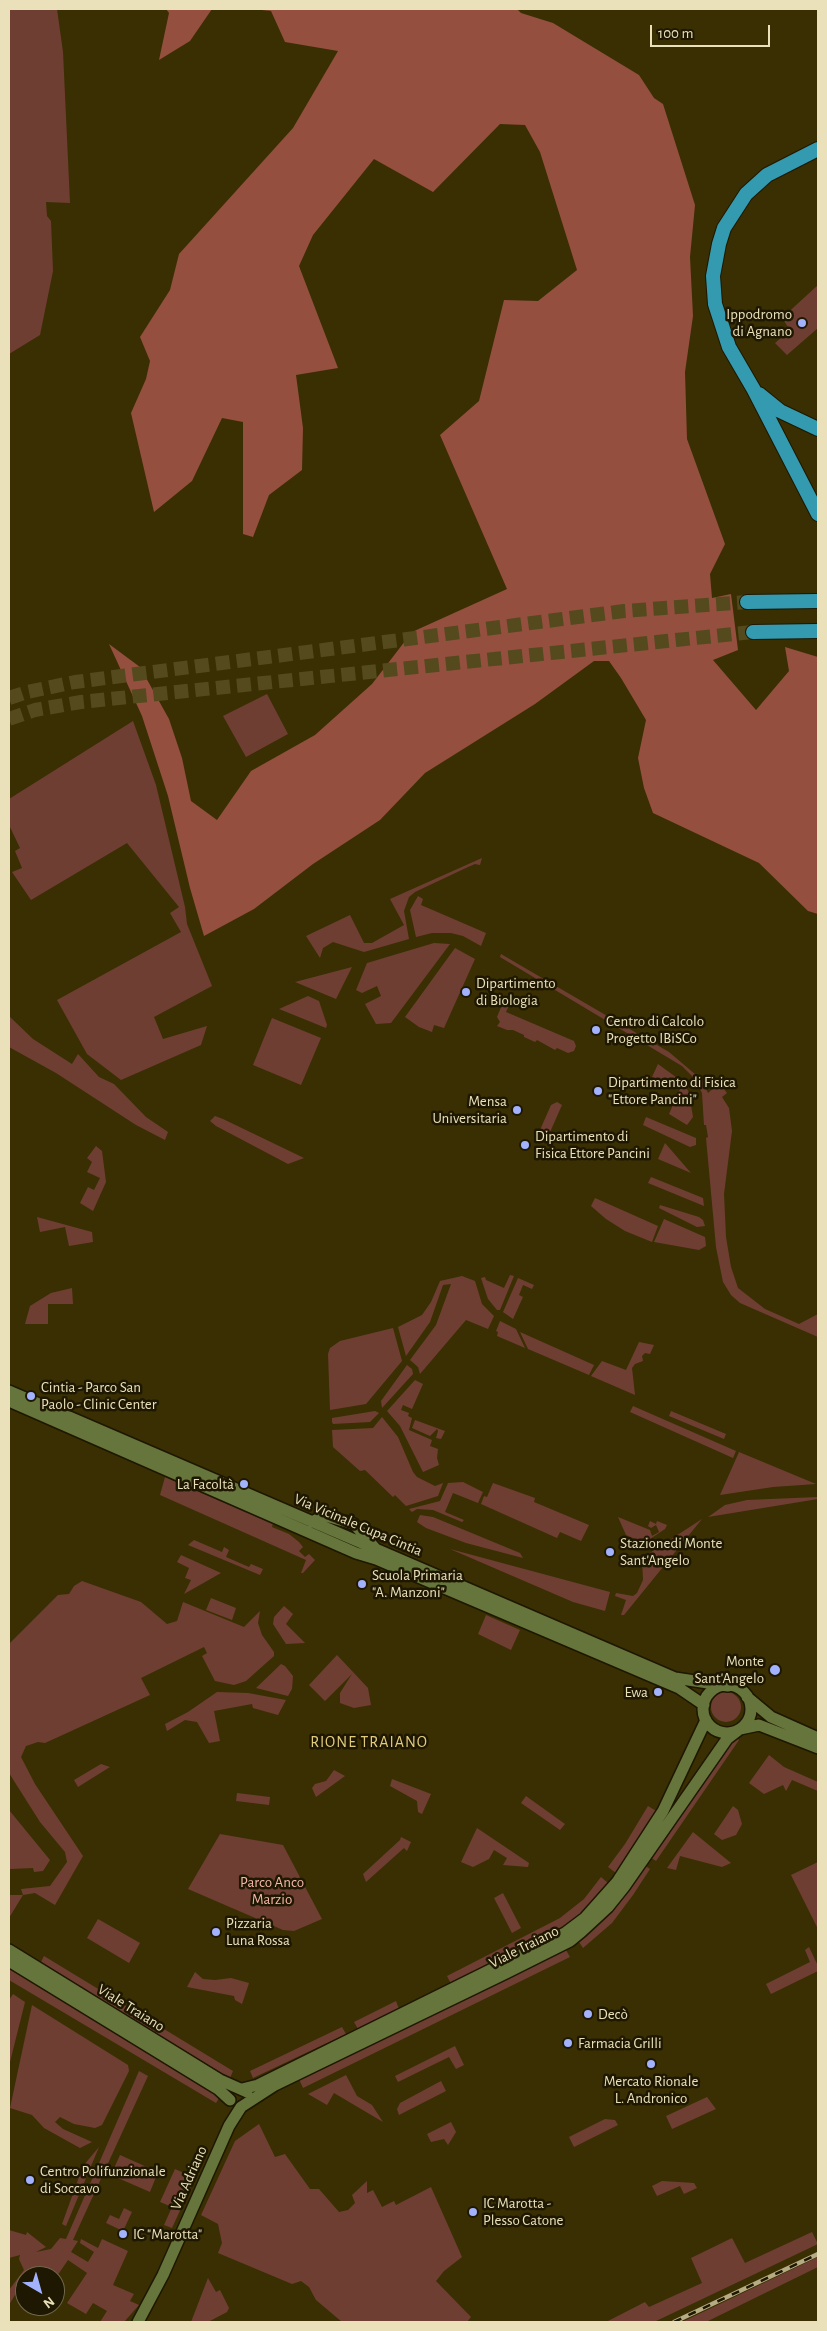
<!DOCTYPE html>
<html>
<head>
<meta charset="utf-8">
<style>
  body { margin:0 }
  #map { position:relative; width:827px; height:2331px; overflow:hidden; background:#3a2f02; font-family:"Alegreya Sans",sans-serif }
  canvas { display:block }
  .frame { position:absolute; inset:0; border:10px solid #eae0ba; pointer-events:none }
  .north { position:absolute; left:15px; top:2266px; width:50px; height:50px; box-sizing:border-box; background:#1e1701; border:1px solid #70674b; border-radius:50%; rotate:142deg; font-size:14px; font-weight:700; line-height:20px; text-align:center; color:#eae0ba }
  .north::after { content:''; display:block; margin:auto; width:18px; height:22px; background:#a2b2fd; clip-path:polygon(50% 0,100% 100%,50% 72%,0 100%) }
  .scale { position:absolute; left:650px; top:25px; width:120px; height:22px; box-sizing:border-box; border:2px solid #eae0ba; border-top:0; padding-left:6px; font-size:15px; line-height:18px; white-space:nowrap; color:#eae0ba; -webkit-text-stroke:4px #1e1701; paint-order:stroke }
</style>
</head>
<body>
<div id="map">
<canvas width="827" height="2331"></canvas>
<div class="frame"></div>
<div class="north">N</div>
<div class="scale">100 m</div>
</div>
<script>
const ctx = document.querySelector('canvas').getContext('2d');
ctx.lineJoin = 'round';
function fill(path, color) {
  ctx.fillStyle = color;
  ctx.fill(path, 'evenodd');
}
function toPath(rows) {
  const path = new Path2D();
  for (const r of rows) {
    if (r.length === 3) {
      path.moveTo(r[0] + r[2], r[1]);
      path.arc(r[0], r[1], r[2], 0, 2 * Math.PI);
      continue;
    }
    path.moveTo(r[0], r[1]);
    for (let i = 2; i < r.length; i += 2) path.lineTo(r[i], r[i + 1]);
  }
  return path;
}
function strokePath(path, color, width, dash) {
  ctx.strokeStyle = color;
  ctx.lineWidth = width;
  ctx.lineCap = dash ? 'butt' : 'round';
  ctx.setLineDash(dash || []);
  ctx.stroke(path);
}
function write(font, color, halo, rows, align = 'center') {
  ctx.font = font + ' "Alegreya Sans",sans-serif';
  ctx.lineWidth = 5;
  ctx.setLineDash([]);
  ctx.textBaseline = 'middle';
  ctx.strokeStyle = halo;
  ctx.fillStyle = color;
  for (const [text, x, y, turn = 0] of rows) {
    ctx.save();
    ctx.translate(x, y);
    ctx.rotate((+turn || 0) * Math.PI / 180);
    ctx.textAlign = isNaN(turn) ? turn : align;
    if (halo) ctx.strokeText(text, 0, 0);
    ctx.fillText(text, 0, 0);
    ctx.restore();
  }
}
const green = toPath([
  [9,9,57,9,63,52,70,203,46,202,47,216,51,221,53,271,40,335,9,354],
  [818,285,818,328,787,355,775,343,790,330,782,318],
  [267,694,288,734,246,757,223,716],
  [133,721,156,785,185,907,187,924,212,986,154,1017,163,1039,207,1026,201,1045,121,1080,87,1054,57,1000,181,932,170,913,179,907,127,843,31,900,12,872,22,868,15,851,20,848,9,825,9,799],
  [482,858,480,865,475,864,468,867,415,892,409,897,404,911,409,939,364,952,333,942,323,948,320,958,306,936,350,915,364,943,372,943,404,925,390,899],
  [418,896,423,899,421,905,486,933,481,946,463,936,451,933,432,933,416,937,410,910],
  [434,943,450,944,391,1023,376,1024,365,1004,381,996,377,986,362,993,356,990,367,963],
  [455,948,475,959,444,1028,434,1025,432,1032,419,1027,405,1017],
  [501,954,669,1052,709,1086,706,1089,708,1093,719,1083,727,1093,722,1097,729,1108,732,1131,724,1194,726,1237,731,1267,738,1288,765,1309,799,1324,818,1314,818,1337,740,1303,731,1295,723,1282,716,1247,706,1138,708,1137,706,1125,704,1125,702,1093,695,1079,682,1066,500,957],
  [352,967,336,999,295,982],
  [308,996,319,1001,327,1025,326,1028,279,1009],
  [504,1000,510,1003,506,1012,574,1041,576,1046,574,1051,568,1053,557,1048,555,1050,537,1040,535,1042,524,1037,524,1035,513,1030,507,1030,497,1026,500,1022,497,1017],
  [9,1016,33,1039,72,1064,78,1054,99,1077,114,1084,146,1117,168,1132,165,1140,136,1125,56,1073,9,1047],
  [272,1018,321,1038,301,1085,253,1065],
  [658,1064,684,1083,689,1093,693,1117,687,1125,669,1114,680,1089,652,1077],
  [557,1102,562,1105,547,1139,541,1136,543,1132,540,1130,551,1105],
  [215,1116,223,1119,304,1158,288,1164,216,1126,210,1121],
  [646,1117,696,1138,696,1145,690,1147,643,1125],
  [665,1143,691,1173,658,1159],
  [96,1146,102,1151,106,1182,93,1211,80,1203,88,1187,94,1190,100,1178,87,1172,92,1162,87,1158],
  [651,1177,703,1198,704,1206,648,1183],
  [595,1198,658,1226,652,1242,625,1231,606,1219,591,1206],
  [660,1205,699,1217,703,1220,705,1226,697,1227,659,1208],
  [37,1217,92,1232,93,1242,69,1246,65,1227,40,1232],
  [664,1219,705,1237,706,1246,699,1250,654,1242],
  [510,1275,514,1276,500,1310,497,1310,488,1299,481,1278,485,1277,486,1280,504,1288],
  [462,1276,475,1281,482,1304,494,1316,488,1329,466,1320,420,1374,418,1367,410,1360,436,1325,451,1284,443,1285,430,1322,406,1356,398,1327,422,1315,431,1302,440,1281],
  [518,1278,534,1285,532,1289,523,1285,519,1295,523,1297,513,1319,503,1312],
  [72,1288,73,1304,48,1304,48,1324,25,1324,30,1306,51,1293],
  [500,1321,516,1329,525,1348,497,1336,498,1332,496,1331],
  [393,1328,402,1361,366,1404,330,1410,328,1354,330,1348,340,1341],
  [520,1332,594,1365,589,1375,528,1349],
  [639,1342,654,1345,650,1354,645,1353,642,1356,643,1361,635,1364,632,1368,635,1395,591,1376,602,1361,626,1370],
  [407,1365,412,1369,413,1374,382,1408,381,1401],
  [415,1380,423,1384,412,1409,403,1405,401,1410,409,1413,408,1416,412,1418,409,1430,432,1440,430,1446,438,1449,437,1458,439,1465,423,1472,400,1426,387,1411],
  [633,1406,736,1451,733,1458,630,1412],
  [375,1411,379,1413,370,1422,333,1424,332,1422,332,1418],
  [671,1411,726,1434,724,1439,669,1416],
  [382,1417,398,1437,413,1472,417,1477,435,1486,443,1483,438,1496,406,1506,395,1495,393,1497,365,1470,360,1471,333,1447,332,1430,373,1428],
  [415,1420,445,1431,441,1439,436,1438,438,1431,437,1429,430,1436,412,1428],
  [739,1452,816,1484,773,1487,720,1495],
  [165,1477,273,1523,272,1527,289,1534,299,1542,303,1547,299,1551,305,1557,309,1554,315,1560,303,1573,301,1573,306,1560,160,1495],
  [463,1482,483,1492,478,1503,453,1493,445,1512,464,1520,462,1522,433,1510,417,1509,412,1512,409,1509,440,1501,448,1483],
  [493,1483,535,1498,534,1502,589,1525,581,1541,560,1532,557,1538,481,1504,484,1496,487,1497],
  [818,1497,818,1499,708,1517,725,1505,747,1500],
  [420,1515,433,1517,520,1553,523,1558,466,1543,426,1528,417,1522],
  [618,1517,650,1530,652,1536,659,1532,656,1525,651,1528,648,1526,650,1521,656,1524,657,1521,667,1525,665,1529,644,1543,626,1535],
  [702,1519,624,1615,621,1615,626,1600,615,1596,616,1593,633,1596,637,1593,643,1580,642,1558],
  [194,1540,222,1552,224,1547,229,1550,226,1557,249,1567,251,1564,263,1569,260,1575,188,1545],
  [450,1549,610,1592,605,1611,573,1602],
  [181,1555,221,1573,184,1594,191,1580,185,1578,189,1568,177,1562],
  [82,1581,141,1602,167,1624,177,1621,183,1602,244,1627,260,1611,258,1623,262,1635,274,1652,274,1656,246,1681,234,1685,215,1681,202,1656,207,1653,204,1647,141,1678,150,1695,45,1743,38,1742,26,1746,21,1757,35,1784,83,1856,55,1905,35,1893,23,1895,9,1918,9,1895,23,1895,21,1889,50,1886,67,1862,65,1852,40,1822,9,1773,9,1644,58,1595,69,1594,74,1586],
  [211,1598,236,1608,232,1620,206,1610],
  [284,1606,293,1614,286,1624,305,1643,286,1644,273,1624,274,1617],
  [486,1615,520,1630,511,1650,478,1634],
  [337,1655,368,1688,371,1705,354,1708,340,1703,340,1693,352,1674,325,1701,309,1685],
  [281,1664,285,1666,293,1676,292,1689,288,1696,256,1688],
  [726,1707,15],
  [217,1692,248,1693,286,1700,278,1715,253,1708,252,1704,214,1711,220,1741,209,1743,197,1722,185,1720,167,1731,165,1724,188,1712],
  [736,1737,739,1740,656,1861,650,1857],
  [769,1755,784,1767,818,1782,818,1791,792,1780,786,1791,783,1785,764,1794,749,1783],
  [101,1764,110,1767,78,1787,74,1780],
  [334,1770,345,1776,316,1797,312,1788,315,1784,326,1781],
  [392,1779,431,1794,422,1814,418,1812,417,1801,390,1786],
  [237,1793,270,1797,269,1805,236,1801],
  [526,1796,565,1824,560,1830,521,1803],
  [648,1806,658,1812,616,1873,608,1867,625,1844],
  [733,1806,738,1810,742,1824,736,1835,722,1840,714,1834],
  [9,1810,50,1860,43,1871,34,1872,33,1868,10,1869],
  [477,1828,529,1863,528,1867,503,1865,507,1858,494,1850,489,1859,473,1867,461,1862],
  [693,1832,731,1863,722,1867,680,1856,676,1870,667,1868],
  [220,1834,283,1845,322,1919,294,1931,283,1930,188,1889],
  [401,1837,411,1842,407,1851,404,1848,366,1882,363,1874,400,1840],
  [818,1862,818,1927,817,1927,791,1875],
  [644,1865,650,1869,633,1895,612,1923,583,1948,579,1942,606,1917],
  [601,1877,608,1883,591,1905,566,1927,451,1984,447,1976,560,1918,584,1899],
  [503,1893,521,1928,512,1933,494,1898],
  [98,1919,140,1943,129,1963,87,1938],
  [809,1947,818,1966,818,1971,771,1994,766,1984,810,1962,805,1950],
  [566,1950,570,1957,303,2088,299,2079],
  [44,1956,233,2071,230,2078,40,1964],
  [9,1968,221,2095,216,2103,9,1980],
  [195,1972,203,1979,215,1980,231,1978,249,1983,242,2004,235,2000,234,1996,187,1987],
  [13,1994,25,2002,9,2066,9,2000],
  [396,2001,399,2009,358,2029,354,2022],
  [32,2005,128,2065,129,2071,102,2125,95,2128,74,2124,60,2117,55,2122,63,2129,92,2142,80,2148,44,2128,32,2115,10,2108],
  [342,2027,346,2034,253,2078,250,2071],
  [455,2046,464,2065,456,2069,449,2057,398,2082,395,2076],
  [139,2071,148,2076,77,2231,73,2240,78,2241,71,2252,88,2262,94,2252,80,2243,81,2239,98,2248,102,2239,128,2251,113,2285,134,2294,130,2301,139,2305,124,2322,100,2322,107,2311,93,2303,86,2314,67,2303,87,2273,68,2260,55,2279,55,2276,25,2276,25,2285,22,2283,9,2305,9,2290,24,2270,19,2259,20,2255,9,2258,9,2230,26,2235,27,2232,46,2247,36,2252,51,2249,60,2238,66,2239],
  [346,2075,357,2096,372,2105,383,2122,334,2093,327,2105,308,2094],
  [441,2081,446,2091,399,2115,397,2109,400,2103],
  [707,2097,716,2109,672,2129,666,2116],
  [605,2119,615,2120,618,2125,574,2147,569,2137],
  [451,2122,456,2132,448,2145,444,2139,431,2142,427,2134],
  [259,2124,275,2157,285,2154,310,2189,319,2189,339,2212,348,2210,355,2203,352,2195,367,2181,367,2193,373,2190,382,2207,394,2201,396,2205,431,2187,462,2257,444,2271,436,2281,471,2317,467,2322,342,2322,316,2300,309,2287,301,2281,292,2284,218,2253,222,2243,218,2224,201,2215,235,2141],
  [99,2147,66,2226,62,2224,83,2166],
  [120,2155,158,2172,150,2192,111,2175],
  [175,2169,195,2178,172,2228,164,2225,172,2207,160,2202],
  [662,2181,694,2183,697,2188,684,2194,680,2186,657,2196,652,2186],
  [124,2208,132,2212,123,2231,106,2223,110,2215,119,2219],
  [812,2232,818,2244,654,2322,606,2322,645,2302,649,2307,702,2283,691,2258,732,2238,745,2263],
  [818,2257,818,2267,706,2322,682,2322],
  [208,2278,216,2292,220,2290,229,2308,227,2312,208,2322,191,2322]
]);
const forest = toPath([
  [166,9,212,9,190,41,159,60,169,13],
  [252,9,517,9,521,13,553,23,639,75,654,98,663,104,695,205,690,257,693,316,685,372,687,439,725,544,710,574,712,598,731,594,738,650,713,660,756,710,789,671,785,647,818,657,818,914,808,911,759,863,653,813,644,788,638,758,646,720,621,678,609,661,594,661,535,704,425,773,380,820,313,864,254,909,204,936,190,888,168,796,142,716,109,644,140,667,169,719,182,758,191,801,217,820,251,771,315,735,372,684,412,632,507,589,440,435,479,401,504,300,538,301,577,270,540,152,525,125,500,124,433,192,374,159,313,235,299,266,338,368,296,375,303,428,302,470,269,495,253,537,243,534,243,422,222,418,192,481,154,512,131,413,146,379,150,361,140,337,170,290,179,254,293,128,338,51,285,42,271,11]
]);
const highwayTunnel = toPath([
  [9,698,27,692,75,682,624,611,747,602],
  [9,719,35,710,81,702,753,632]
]);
const secondary = toPath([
  [9,1391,675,1678,728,1686],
  [9,1401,356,1553,376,1559,679,1688,704,1705],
  [312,1522,321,1517,326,1516,354,1524,375,1548],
  [727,1709,24],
  [747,1697,771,1717,818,1738],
  [9,1950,220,2080,247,2092],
  [9,1961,218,2089,230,2100],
  [242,2089,258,2085,565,1933,585,1918,617,1882,663,1811,706,1720],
  [138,2322,163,2275,229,2126,241,2107,275,2085,506,1973,570,1941,581,1932,608,1907,624,1887,727,1739,740,1729,759,1725,818,1748]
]);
const highway = toPath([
  [818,149,767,175,746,194,724,228,719,244,713,276,715,304,729,347,754,390,818,514],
  [759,394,780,411,818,429],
  [747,602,818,601],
  [753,632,818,631]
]);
const rail = toPath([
  [674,2322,818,2254]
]);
const markers = [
  [802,323,5,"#a2b2fd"],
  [466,992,5,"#a2b2fd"],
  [596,1030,5,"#a2b2fd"],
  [598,1091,5,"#a2b2fd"],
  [517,1110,5,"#a2b2fd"],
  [525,1145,5,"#a2b2fd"],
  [31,1396,5,"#a2b2fd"],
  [244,1484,5,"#a2b2fd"],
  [610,1552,5,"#a2b2fd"],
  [362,1584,5,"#a2b2fd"],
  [775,1670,6,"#a2b2fd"],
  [658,1692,5,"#a2b2fd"],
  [216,1932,5,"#a2b2fd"],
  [588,2014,5,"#a2b2fd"],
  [568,2043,5,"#a2b2fd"],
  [651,2064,5,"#a2b2fd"],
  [30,2180,5,"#a2b2fd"],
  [473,2212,5,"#a2b2fd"],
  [123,2234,5,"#a2b2fd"]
];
const poiNames = [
  ["Ippodromo",792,314,"right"],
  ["di Agnano",792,331,"right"],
  ["Dipartimento",476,983],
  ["di Biologia",476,1000],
  ["Centro di Calcolo",606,1021],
  ["Progetto IBiSCo",606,1038],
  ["Dipartimento di Fisica",608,1082],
  ["\"Ettore Pancini\"",608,1099],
  ["Mensa",507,1101,"right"],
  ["Universitaria",507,1118,"right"],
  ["Dipartimento di",535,1136],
  ["Fisica Ettore Pancini",535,1153],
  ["Cintia - Parco San",41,1387],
  ["Paolo - Clinic Center",41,1404],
  ["La Facoltà",234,1484,"right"],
  ["Stazionedi Monte",620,1543],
  ["Sant'Angelo",620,1560],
  ["Scuola Primaria",372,1575],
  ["\"A. Manzoni\"",372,1592],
  ["Monte",764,1661,"right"],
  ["Sant'Angelo",764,1678,"right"],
  ["Ewa",648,1692,"right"],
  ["Pizzaria",226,1923],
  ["Luna Rossa",226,1940],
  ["Decò",598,2014],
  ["Farmacia Grilli",578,2043],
  ["Mercato Rionale",651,2081,"center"],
  ["L. Andronico",651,2098,"center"],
  ["Centro Polifunzionale",40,2171],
  ["di Soccavo",40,2188],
  ["IC Marotta -",483,2203],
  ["Plesso Catone",483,2220],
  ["IC \"Marotta\"",133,2234]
];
const streetNames = [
  ["Via Vicinale Cupa Cintia",358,1525,23],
  ["Viale Traiano",524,1947,-27],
  ["Viale Traiano",131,2008,32],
  ["Via Adriano",189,2178,-66]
];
const parkNames = [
  ["Parco Anco",272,1882],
  ["Marzio",272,1899]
];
const neighbourhoodNames = [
  ["RIONE TRAIANO",369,1742]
];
fill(green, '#6f3e32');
fill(forest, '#944f3f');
strokePath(highwayTunnel, '#544a1e', 14, [14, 7]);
strokePath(secondary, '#1e1701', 14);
strokePath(highway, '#1e1701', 16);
strokePath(secondary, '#65753b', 11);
strokePath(highway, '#339aaf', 14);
strokePath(rail, '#b6ac84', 4.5);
strokePath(rail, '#1e1701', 2.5, [8]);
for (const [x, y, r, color] of markers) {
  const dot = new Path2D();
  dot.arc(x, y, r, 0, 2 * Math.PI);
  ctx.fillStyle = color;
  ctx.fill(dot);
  strokePath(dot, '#1e1701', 2);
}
write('15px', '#eae0ba', '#1e1701', poiNames, 'left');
write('15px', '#eae0ba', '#1e1701', streetNames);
write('15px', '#f6b7a8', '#1e1701', parkNames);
ctx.letterSpacing = '1px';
write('16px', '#e2cb7c', '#1e1701', neighbourhoodNames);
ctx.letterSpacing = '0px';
</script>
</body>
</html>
